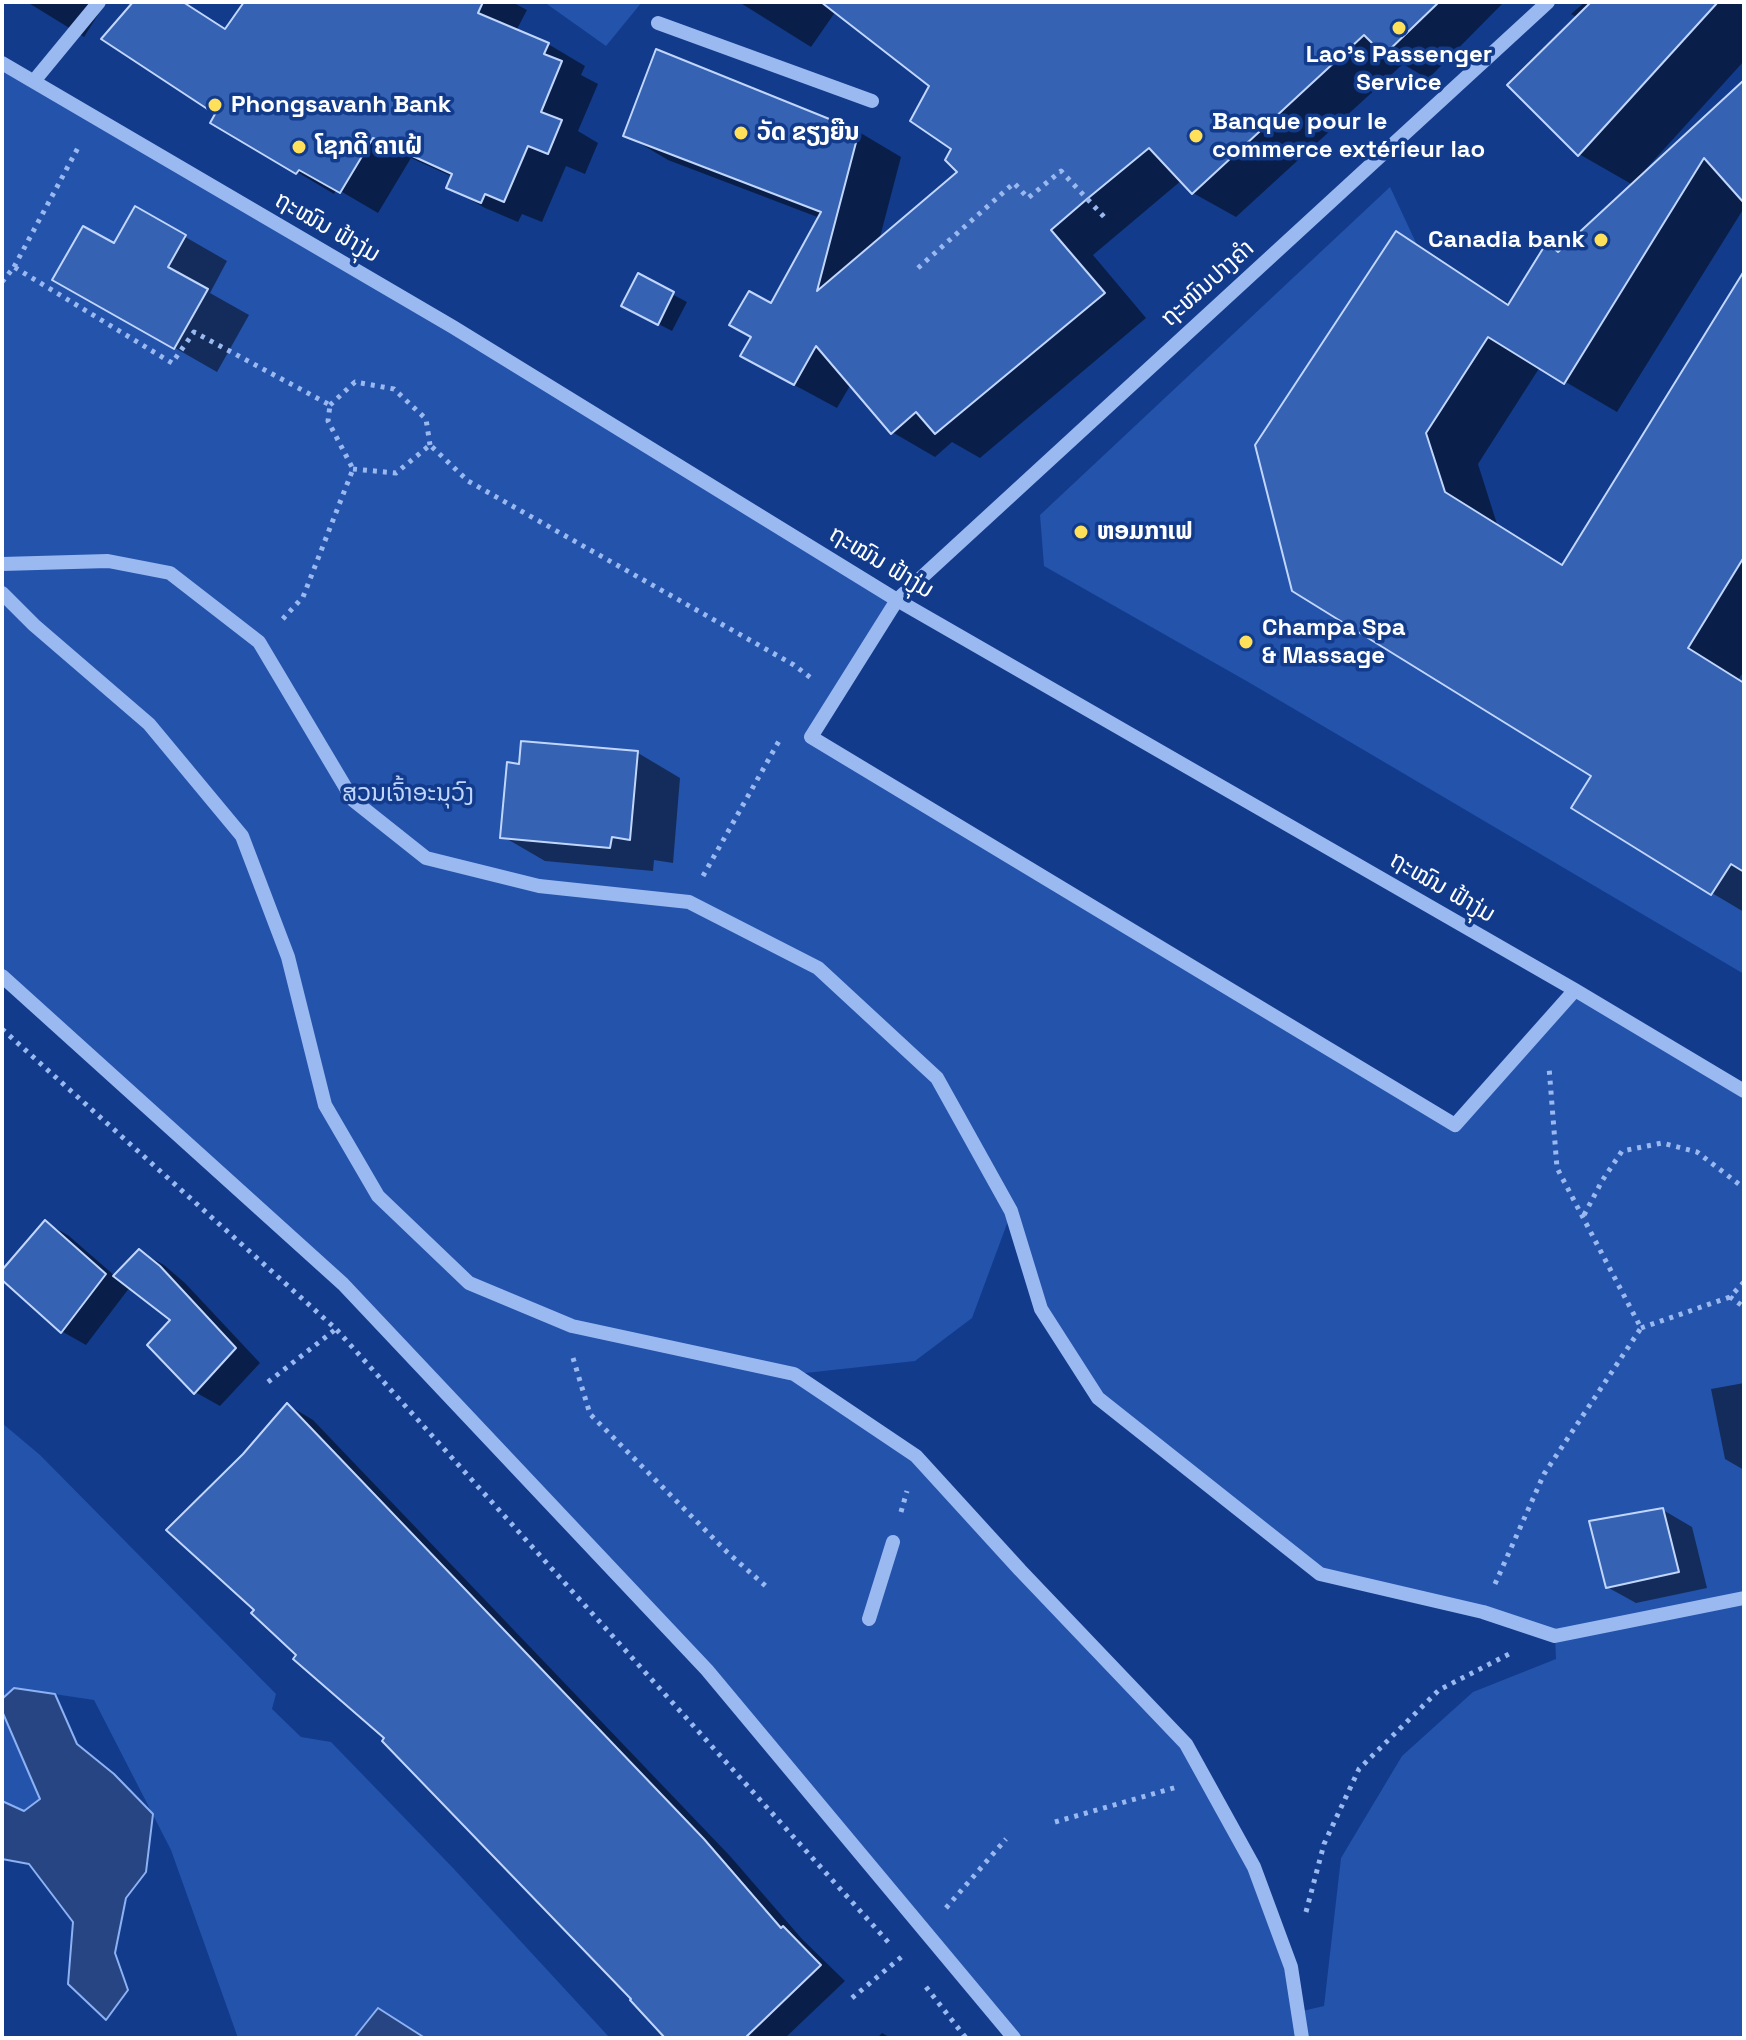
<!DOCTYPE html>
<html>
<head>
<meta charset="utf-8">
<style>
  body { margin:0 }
  #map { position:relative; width:1746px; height:2040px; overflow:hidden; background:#123b8c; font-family:"Space Grotesk",sans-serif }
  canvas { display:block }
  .frame { position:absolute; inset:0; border:4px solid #fff; pointer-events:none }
</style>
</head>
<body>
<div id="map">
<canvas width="1746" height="2040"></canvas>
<div class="frame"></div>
</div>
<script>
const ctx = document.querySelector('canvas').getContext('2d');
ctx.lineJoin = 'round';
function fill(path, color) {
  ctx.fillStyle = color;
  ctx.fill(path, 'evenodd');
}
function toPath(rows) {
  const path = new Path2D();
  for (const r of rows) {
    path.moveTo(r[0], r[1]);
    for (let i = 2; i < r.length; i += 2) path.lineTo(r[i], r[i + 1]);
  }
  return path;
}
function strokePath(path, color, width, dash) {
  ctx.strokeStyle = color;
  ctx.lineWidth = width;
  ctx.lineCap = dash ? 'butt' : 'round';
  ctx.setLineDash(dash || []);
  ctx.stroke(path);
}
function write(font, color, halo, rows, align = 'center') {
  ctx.font = font + ' "Space Grotesk","Noto Sans Lao",sans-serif';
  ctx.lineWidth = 7;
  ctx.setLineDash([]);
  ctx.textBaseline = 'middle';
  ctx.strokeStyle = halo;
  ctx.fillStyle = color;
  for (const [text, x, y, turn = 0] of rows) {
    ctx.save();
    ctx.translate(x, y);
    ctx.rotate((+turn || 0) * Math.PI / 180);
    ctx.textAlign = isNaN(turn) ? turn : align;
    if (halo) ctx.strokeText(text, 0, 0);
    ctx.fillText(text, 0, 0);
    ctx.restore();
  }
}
const green = toPath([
  [544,2,642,2,606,46],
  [2,63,897,600,811,737,1454,1124,1575,990,1744,1091,1744,2038,1014,2038,707,1670,343,1284,2,976],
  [1011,1213,1041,1309,1098,1398,1320,1574,1555,1636,1556,1659,1473,1692,1402,1756,1341,1858,1324,2006,1298,2012,1254,1867,1186,1744,916,1456,796,1374,915,1361,972,1318],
  [1390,187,1417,245,1395,232,1255,445,1292,591,1591,776,1571,809,1710,895,1731,864,1744,872,1744,974,1250,683,1044,566,1040,515],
  [2,1423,40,1455,276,1694,272,1709,301,1737,331,1742,453,1868,610,2038,425,2038,378,2008,354,2038,238,2038,171,1850,94,1700,14,1688,2,1699],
  [2,1711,40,1799,24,1811,2,1801]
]);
const water = toPath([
  [14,1688,55,1694,77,1744,114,1774,153,1814,146,1872,126,1898,115,1953,128,1990,106,2020,68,1984,73,1922,29,1864,2,1859,2,1801,24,1811,40,1799,2,1711,2,1699,14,1688],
  [378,2008,425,2038,354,2038,378,2008]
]);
const shadow = toPath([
  [27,2,106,2,84,37],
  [136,2,183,2,227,30,246,2,512,2,527,10,516,31,548,44,585,66,581,75,598,84,578,131,598,143,585,174,566,166,542,222,522,214,518,222,485,208,448,187,453,177,411,158,378,213,337,189,334,194,213,122,218,113],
  [739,2,1504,2,1428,79,1403,64,1236,217,1193,193,1182,180,1093,255,1146,318,980,458,952,442,935,457,892,432,851,384,837,408,785,380,772,305,820,218,668,160,626,135,859,132,901,157,879,241,960,172,932,86,836,11,811,47],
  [1585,2,1744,2,1744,61,1645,170,1647,172,1744,82,1744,208,1617,412,1540,367,1478,464,1497,524,1564,566,1744,299,1744,671,1738,680,1744,684,1744,912,1712,893,1594,775,1294,590,1396,234,1511,305,1548,245,1561,252,1633,185,1579,154,1578,18,1571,14],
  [135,208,227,261,210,293,249,315,217,372,55,279,114,246],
  [638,276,687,302,672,331,637,313],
  [523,743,638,753,680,778,673,863,654,860,653,871,545,861,502,836,521,766],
  [45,1222,69,1236,115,1276,139,1251,164,1265,185,1283,260,1363,220,1406,195,1392,173,1320,130,1287,86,1345,63,1332,2,1277,2,1273],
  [1744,1383,1744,1470,1725,1459,1711,1389],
  [288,1405,313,1420,730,1856,802,1939,845,1981,785,2038,668,2038,387,1738,299,1655,256,1610,244,1455],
  [1663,1510,1692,1527,1707,1588,1636,1603,1607,1587],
  [882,2033,891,2038,877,2038]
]);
const building = toPath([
  [133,2,183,2,225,29,244,2,483,2,478,13,549,43,544,54,562,61,541,112,562,120,548,154,528,146,504,202,485,194,481,203,446,188,452,174,373,138,340,193,299,170,296,174,210,123,215,114,101,39,133,2],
  [821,2,1439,2,1384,55,1364,35,1192,194,1149,148,1087,199,1051,230,1105,293,935,434,916,412,891,434,816,346,794,385,740,356,751,337,729,325,749,291,771,303,821,212,623,136,656,49,859,131,817,291,957,172,945,160,951,149,910,121,929,86,821,2],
  [1591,2,1718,2,1578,156,1507,85,1591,2],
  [1744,80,1744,203,1704,158,1564,384,1488,337,1426,433,1445,492,1562,565,1744,271,1744,557,1688,648,1744,683,1744,872,1731,864,1711,895,1571,808,1591,776,1292,591,1255,445,1396,231,1508,305,1547,242,1558,252,1744,80],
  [135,206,186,235,168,267,208,289,174,349,52,280,83,226,114,243,135,206],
  [638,273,674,292,658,325,621,306,638,273],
  [521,741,638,751,630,840,612,837,610,848,500,838,507,762,519,764,521,741],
  [45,1220,106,1274,61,1333,2,1280,2,1270,45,1220],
  [139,1249,160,1266,236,1348,194,1394,147,1345,170,1320,113,1276,139,1249],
  [287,1403,704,1839,781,1928,783,1926,821,1965,745,2038,665,2038,630,2000,631,1999,382,1741,384,1738,293,1659,296,1655,251,1613,254,1610,166,1530,243,1454,287,1403],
  [1663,1508,1679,1572,1606,1588,1589,1521,1663,1508]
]);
const path = toPath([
  [14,267,80,144],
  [918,268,1014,183,1028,198,1061,171,1107,220],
  [2,282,14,267,172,363,194,332,330,405,328,421,353,469,303,597,280,622],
  [330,405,355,382,394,389,426,419,430,445],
  [353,469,396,473,430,445,468,481,794,665,811,678],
  [703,876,779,741],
  [2,1029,336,1329,889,1943],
  [1584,1215,1602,1181,1622,1151,1662,1143,1697,1152,1744,1188],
  [1744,1282,1730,1297,1744,1307],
  [1641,1328,1730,1297],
  [573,1358,590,1414,727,1552,769,1589],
  [268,1382,336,1329],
  [901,1512,907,1491],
  [1495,1584,1544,1474,1641,1328,1557,1168,1549,1067],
  [1055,1822,1177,1787],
  [946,1908,1006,1839],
  [1306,1912,1324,1844,1359,1769,1439,1690,1511,1653],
  [926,1987,966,2038],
  [852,1998,905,1954]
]);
const minor = toPath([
  [1548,2,897,600,811,737,1455,1125,1575,990],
  [658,23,872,101],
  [2,63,453,327,897,600,1575,990,1744,1091],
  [34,81,99,2],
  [2,564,108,561,170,573,259,642,353,800,426,858,539,886,689,902,818,968,937,1078,1011,1211,1041,1309,1098,1398,1320,1574,1483,1612,1555,1636,1744,1598],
  [2,593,34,625,149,724,242,836,288,957,325,1105,378,1196,469,1283,572,1326,794,1374,916,1456,1020,1570,1186,1744,1254,1867,1291,1967,1302,2038],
  [2,976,343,1284,707,1670,1014,2038],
  [869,1619,893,1542]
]);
const markers = [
  [1399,28,8,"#ffe05a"],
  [215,105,8,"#ffe05a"],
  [741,133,8,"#ffe05a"],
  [1196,136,8,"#ffe05a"],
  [299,147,8,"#ffe05a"],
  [1601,240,8,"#ffe05a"],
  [1081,532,8,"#ffe05a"],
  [1246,642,8,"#ffe05a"]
];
const poiNames = [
  ["Lao's Passenger",1399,55,"center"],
  ["Service",1399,83,"center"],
  ["Phongsavanh Bank",231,105],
  ["Banque pour le",1212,122],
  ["commerce extérieur lao",1212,150],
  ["ວັດ ຂຽງຍືນ",757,133],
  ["ໂຊກດີ ຄາເຝ້",315,147],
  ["Canadia bank",1585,240,"right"],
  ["ຫອມກາເຟ",1097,532],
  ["Champa Spa",1262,628],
  ["& Massage",1262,656]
];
const streetNames = [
  ["ຖະໝົນ ຟ້າງຸ່ມ",327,228,30],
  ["ຖະໜົນປາງຄໍາ",1208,284,-42],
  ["ຖະໝົນ ຟ້າງຸ່ມ",881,563,31],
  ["ຖະໝົນ ຟ້າງຸ່ມ",1442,888,30]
];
const parkNames = [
  ["ສວນເຈົ້າອະນຸວົງ",408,794]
];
fill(green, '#2453ab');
fill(water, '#274582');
strokePath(water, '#8cb2f4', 2);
fill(shadow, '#0007');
fill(building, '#3662b3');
strokePath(building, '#c1d6fc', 2);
strokePath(path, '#9ab9f1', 5, [4, 6]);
strokePath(minor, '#9ab9f1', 14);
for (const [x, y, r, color] of markers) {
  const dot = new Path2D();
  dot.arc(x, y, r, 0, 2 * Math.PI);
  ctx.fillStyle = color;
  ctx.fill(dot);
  strokePath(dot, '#123b8c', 3);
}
write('bold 24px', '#fff', '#123b8c', poiNames, 'left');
write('24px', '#fff', '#123b8c', streetNames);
write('24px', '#c1d6fc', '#123b8c', parkNames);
</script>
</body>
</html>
